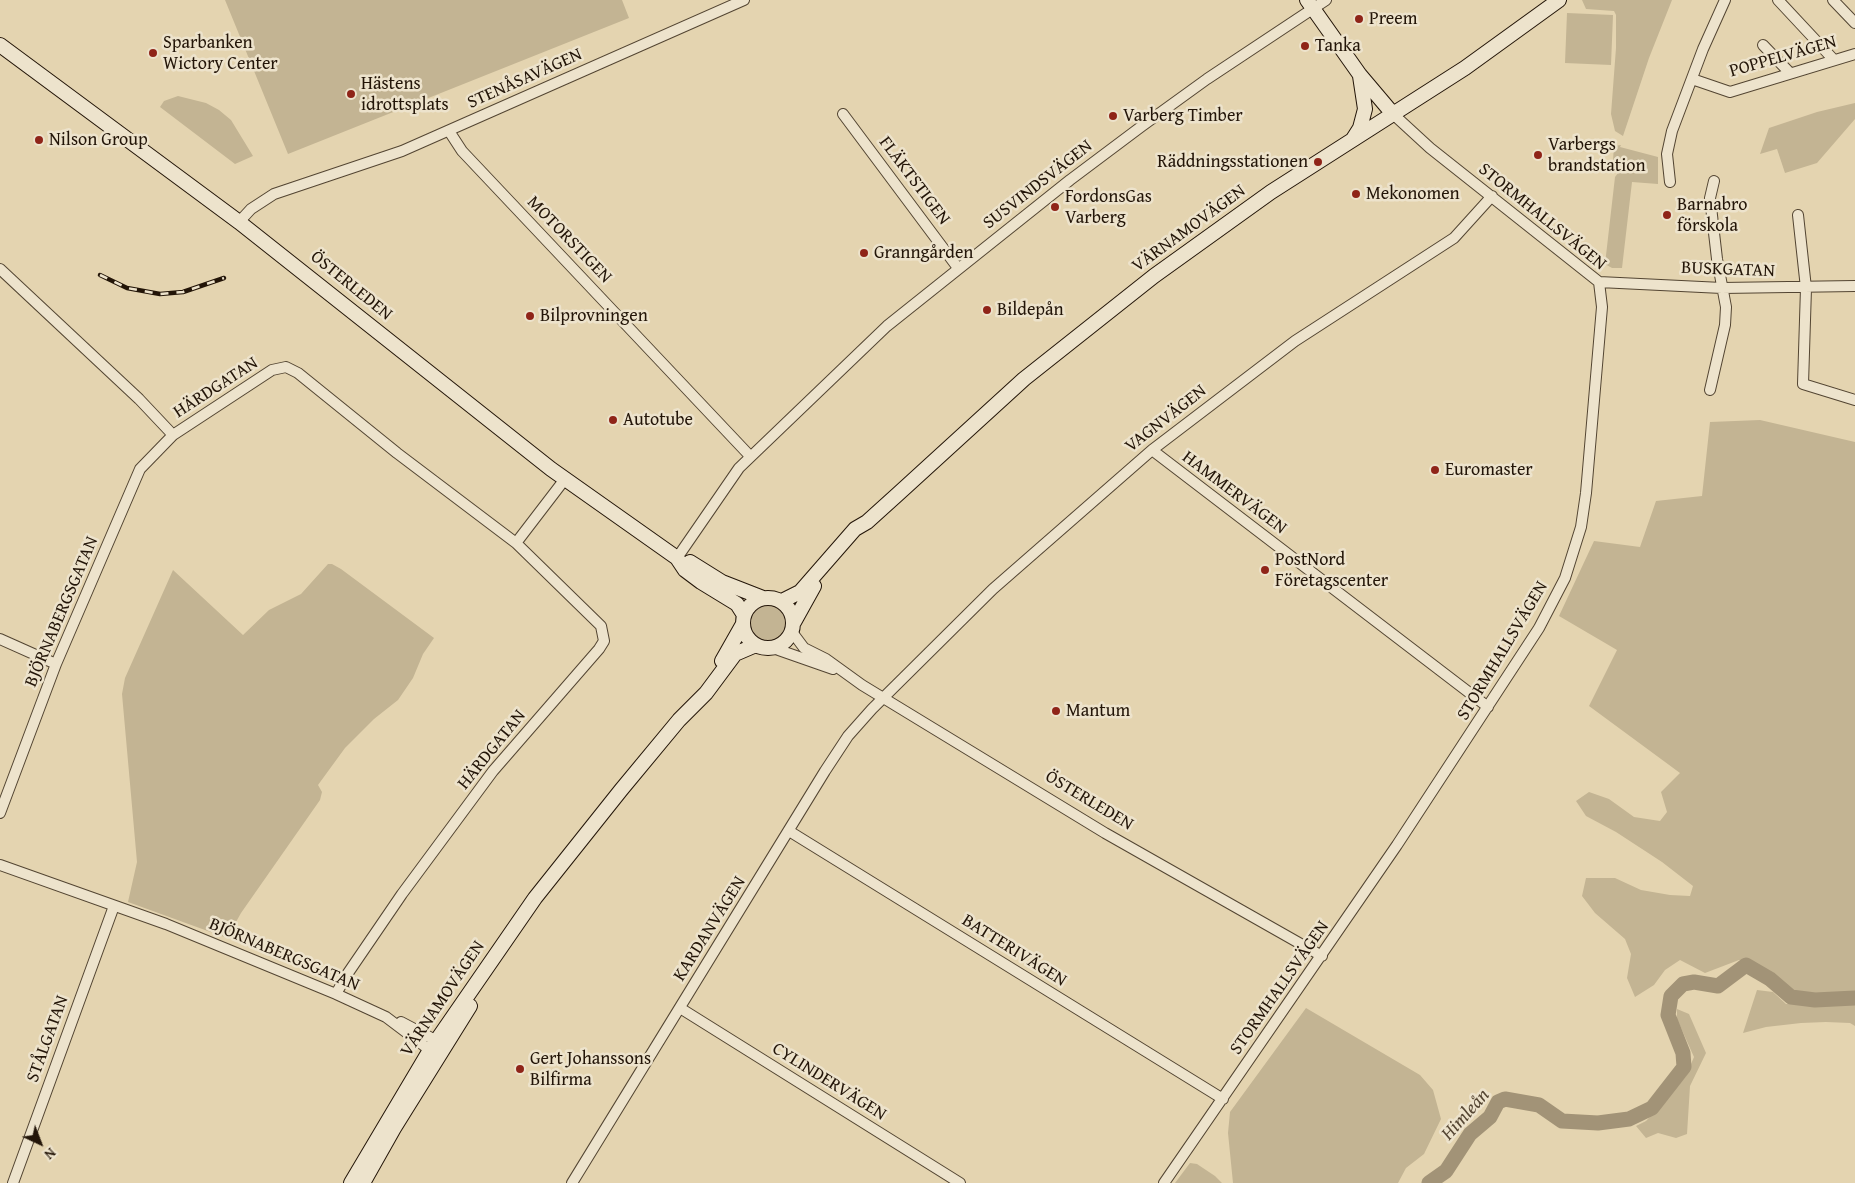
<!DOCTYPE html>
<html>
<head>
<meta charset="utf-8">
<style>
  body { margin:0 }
  #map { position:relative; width:1855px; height:1183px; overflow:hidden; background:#e4d4b0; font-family:"Gentium Book Plus",serif }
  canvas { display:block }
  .north { position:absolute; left:15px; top:1118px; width:50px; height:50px; -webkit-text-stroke:4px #ede3cc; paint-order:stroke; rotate:137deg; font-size:14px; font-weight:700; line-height:20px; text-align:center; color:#231508 }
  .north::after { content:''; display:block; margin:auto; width:18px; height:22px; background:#231508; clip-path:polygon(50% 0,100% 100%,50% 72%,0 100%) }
</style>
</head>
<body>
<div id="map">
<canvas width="1855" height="1183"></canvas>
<div class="north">N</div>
</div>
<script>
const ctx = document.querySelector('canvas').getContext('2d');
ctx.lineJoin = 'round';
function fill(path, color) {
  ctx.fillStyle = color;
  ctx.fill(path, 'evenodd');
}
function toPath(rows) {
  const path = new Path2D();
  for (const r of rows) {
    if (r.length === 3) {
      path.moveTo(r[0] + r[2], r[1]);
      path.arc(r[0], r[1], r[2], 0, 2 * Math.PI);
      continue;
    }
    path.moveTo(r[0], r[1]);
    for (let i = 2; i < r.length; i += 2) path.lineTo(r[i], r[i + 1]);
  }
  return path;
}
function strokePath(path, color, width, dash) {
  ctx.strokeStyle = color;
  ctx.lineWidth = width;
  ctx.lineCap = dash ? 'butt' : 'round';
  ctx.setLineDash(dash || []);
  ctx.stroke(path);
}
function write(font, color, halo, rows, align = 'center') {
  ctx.font = font + ' "Gentium Book Plus",serif';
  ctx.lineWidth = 5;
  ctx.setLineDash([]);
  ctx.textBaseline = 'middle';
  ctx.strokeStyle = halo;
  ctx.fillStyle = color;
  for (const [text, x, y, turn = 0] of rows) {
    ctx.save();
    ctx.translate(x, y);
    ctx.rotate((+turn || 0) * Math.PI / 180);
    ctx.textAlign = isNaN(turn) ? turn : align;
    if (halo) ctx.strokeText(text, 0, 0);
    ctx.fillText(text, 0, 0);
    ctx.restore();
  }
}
const green = toPath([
  [225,0,622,0,629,18,288,154],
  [1582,0,1672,0,1649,58,1623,136,1615,131,1611,114,1616,48,1616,15,1614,11,1586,9],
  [1567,13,1613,15,1611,65,1565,63],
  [178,96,206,103,219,110,231,120,253,156,235,164,160,107,164,101],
  [1855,103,1855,119,1817,163,1785,173,1777,149,1760,154,1769,128,1817,112],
  [1621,145,1620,147,1658,157,1658,184,1632,182,1622,268,1612,268,1605,264,1615,177,1618,173,1613,160,1614,146],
  [1760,420,1855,442,1855,992,1796,994,1756,963,1739,960,1705,973,1680,960,1665,970,1654,985,1635,997,1627,978,1631,954,1625,939,1595,913,1582,896,1586,878,1615,878,1641,890,1670,895,1690,896,1693,886,1662,862,1616,832,1586,816,1576,801,1589,792,1609,799,1634,817,1660,821,1667,812,1661,792,1680,773,1589,706,1617,650,1559,616,1594,541,1640,547,1656,501,1702,496,1710,422],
  [328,564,332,564,341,569,434,638,423,654,413,678,398,700,374,719,345,748,318,785,322,792,320,800,241,913,227,938,128,902,137,862,122,694,125,678,173,570,243,635,269,610,301,594],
  [768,623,21],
  [1757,990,1773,992,1786,1004,1855,1004,1855,1026,1850,1023,1826,1022,1801,1023,1766,1027,1743,1033],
  [1306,1008,1420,1075,1433,1090,1441,1119,1424,1154,1406,1168,1398,1183,1233,1183,1228,1133,1230,1112],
  [1677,1009,1689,1014,1706,1053,1690,1086,1687,1134,1676,1138,1658,1133,1646,1138,1636,1126,1646,1121,1671,1094,1686,1076,1694,1057,1677,1019],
  [1190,1163,1197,1164,1215,1176,1222,1183,1175,1183]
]);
const river = toPath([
  [1429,1183,1446,1171,1470,1134,1490,1117,1498,1102,1505,1099,1539,1105,1562,1121,1598,1123,1629,1119,1652,1108,1684,1067,1683,1053,1668,1015,1671,996,1683,984,1694,982,1718,986,1746,965,1770,979,1791,997,1815,1000,1855,998]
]);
const street = toPath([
  [1778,0,1834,60],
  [1833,0,1855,23],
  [1763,45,1790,73],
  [1692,79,1730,92,1855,54],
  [843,114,958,268],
  [449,131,462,151,750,456],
  [1670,182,1667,154,1672,131,1703,49,1725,0],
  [1798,215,1806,288,1803,384,1855,400],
  [239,222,251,209,274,194,402,151,744,0],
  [0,269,139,399,173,435,272,370,286,367,298,373,397,453,516,543,601,626,604,641,599,649,493,771,402,894,346,976,336,994],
  [1599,282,1722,288,1855,286],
  [1710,390,1725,325,1726,307,1717,259,1710,198,1714,181],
  [1152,450,1488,707],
  [516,543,565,479],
  [677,558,739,468,887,326,1070,180,1142,126,1207,79,1326,0],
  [792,632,804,648,826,659,862,685,1105,833,1322,956],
  [0,639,56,664],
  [773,648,833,669],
  [0,813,56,664,140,469,173,435],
  [789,831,1223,1099],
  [0,865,166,924,336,994,386,1017,435,1054],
  [680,1008,960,1183],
  [401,1022,441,1043],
  [13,1183,114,906],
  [572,1183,825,771,848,736,872,709,993,589,1152,450,1295,341,1454,238,1492,196],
  [1164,1183,1397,845,1539,628,1565,578,1581,527,1586,493,1602,307,1599,282,1430,148,1393,114]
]);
const secondary = toPath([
  [1307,0,1360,75,1393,114],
  [0,45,239,222,551,469,677,558,685,570,701,582,737,604,744,615],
  [1353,139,1360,128,1365,109,1360,76],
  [690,562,722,582,763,598],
  [768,623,25],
  [782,601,800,592,855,529,867,522,898,494,1024,379,1154,276,1271,192,1465,68,1559,0],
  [794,622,814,586],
  [722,661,743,624],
  [351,1183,430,1050,535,898,621,790,679,720,706,693,735,654,756,645],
  [363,1183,394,1128,470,1006]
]);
const rail = toPath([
  [100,275,127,288,160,294,183,292,224,278]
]);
const markers = [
  [1359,19,5,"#8f2418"],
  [1305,46,5,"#8f2418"],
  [153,53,5,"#8f2418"],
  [351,94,5,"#8f2418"],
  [1113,116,5,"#8f2418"],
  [39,140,5,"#8f2418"],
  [1538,155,5,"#8f2418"],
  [1318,162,5,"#8f2418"],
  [1356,194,5,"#8f2418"],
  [1055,207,5,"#8f2418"],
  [1667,215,5,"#8f2418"],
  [864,253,5,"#8f2418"],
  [987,310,5,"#8f2418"],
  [530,316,5,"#8f2418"],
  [613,420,5,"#8f2418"],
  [1435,470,5,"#8f2418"],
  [1265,570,5,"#8f2418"],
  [1056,711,5,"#8f2418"],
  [520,1069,5,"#8f2418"]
];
const poiNames = [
  ["Preem",1369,19],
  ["Sparbanken",163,43],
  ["Wictory Center",163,64],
  ["Tanka",1315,46],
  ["Hästens",361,84],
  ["idrottsplats",361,105],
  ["Varberg Timber",1123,116],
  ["Nilson Group",49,140],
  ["Varbergs",1548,145],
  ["brandstation",1548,166],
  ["Räddningsstationen",1308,162,"right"],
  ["Mekonomen",1366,194],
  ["FordonsGas",1065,197],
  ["Varberg",1065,218],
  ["Barnabro",1677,205],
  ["förskola",1677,226],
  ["Granngården",874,253],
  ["Bildepån",997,310],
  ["Bilprovningen",540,316],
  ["Autotube",623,420],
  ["Euromaster",1445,470],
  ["PostNord",1275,560],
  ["Företagscenter",1275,581],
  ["Mantum",1066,711],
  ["Gert Johanssons",530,1059],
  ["Bilfirma",530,1080]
];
const streetNames = [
  ["POPPELVÄGEN",1783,57,-16],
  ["STENÅSAVÄGEN",525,79,-24],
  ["FLÄKTSTIGEN",914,181,53],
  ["SUSVINDSVÄGEN",1038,185,-38],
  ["STORMHALLSVÄGEN",1542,217,39],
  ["VÄRNAMOVÄGEN",1189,229,-36],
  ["MOTORSTIGEN",569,240,46],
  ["BUSKGATAN",1728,270,2],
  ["ÖSTERLEDEN",351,286,39],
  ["HÄRDGATAN",216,388,-33],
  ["VAGNVÄGEN",1166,419,-38],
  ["HAMMERVÄGEN",1234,493,37],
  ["BJÖRNABERGSGATAN",62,612,-67],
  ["STORMHALLSVÄGEN",1503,651,-59],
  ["HÄRDGATAN",492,750,-51],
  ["ÖSTERLEDEN",1089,801,31],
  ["KARDANVÄGEN",710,929,-58],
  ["BATTERIVÄGEN",1014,951,32],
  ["BJÖRNABERGSGATAN",284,955,23],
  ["STORMHALLSVÄGEN",1280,988,-55],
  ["VÄRNAMOVÄGEN",443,999,-56],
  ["STÅLGATAN",48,1039,-70],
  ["CYLINDERVÄGEN",829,1082,32]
];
const waterNames = [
  ["Himleån",1466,1115,-48]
];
fill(green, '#c3b493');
strokePath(river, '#a29377', 15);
strokePath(street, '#534532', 12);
strokePath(secondary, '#231508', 16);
strokePath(street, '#ede3cc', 10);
strokePath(secondary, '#ede3cc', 14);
strokePath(rail, '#231508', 4.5);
strokePath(rail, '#ede3cc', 2.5, [8]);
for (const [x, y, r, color] of markers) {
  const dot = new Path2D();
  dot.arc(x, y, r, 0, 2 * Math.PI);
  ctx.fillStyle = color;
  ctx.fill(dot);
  strokePath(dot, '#ede3cc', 2);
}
write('18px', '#231508', '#ede3cc', poiNames, 'left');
write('18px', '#231508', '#ede3cc', streetNames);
write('italic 19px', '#564734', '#ede3cc', waterNames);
</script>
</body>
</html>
